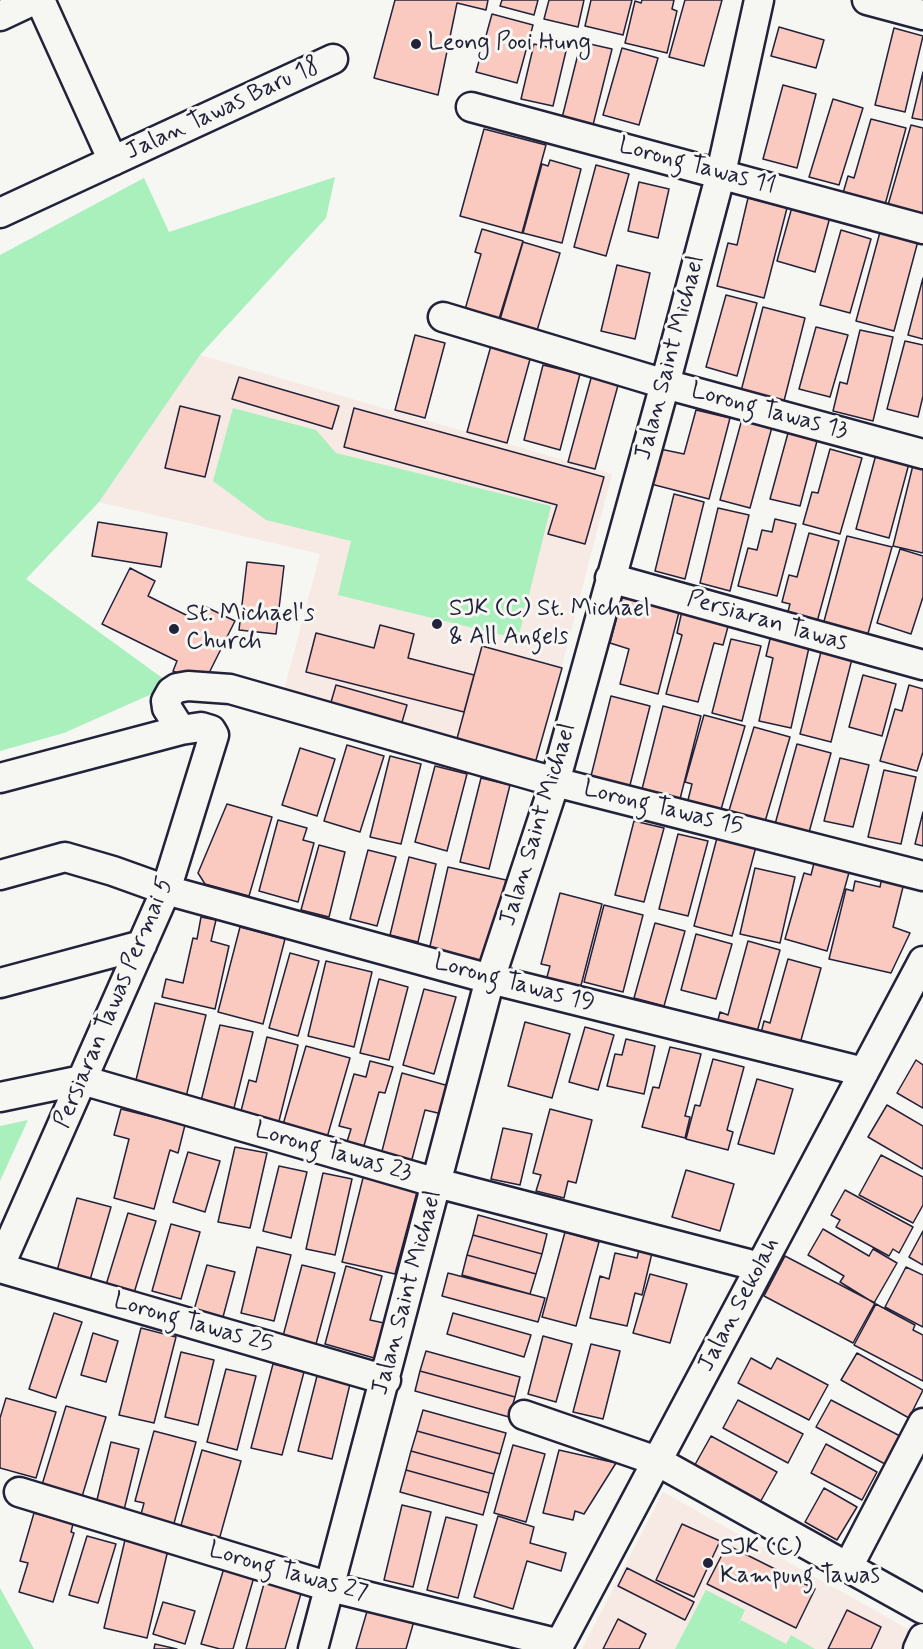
<!DOCTYPE html>
<html>
<head>
<meta charset="utf-8">
<style>
  body { margin:0 }
  canvas { display:block; background:#f6f6f2 }
</style>
</head>
<body>
<canvas width="923" height="1649"></canvas>
<script>
const ctx = document.querySelector('canvas').getContext('2d');
ctx.lineJoin = 'round';
function fill(path, color) {
  ctx.fillStyle = color;
  ctx.fill(path, 'evenodd');
}
function toPath(rows) {
  const path = new Path2D();
  for (const r of rows) {
    path.moveTo(r[0], r[1]);
    for (let i = 2; i < r.length; i += 2) path.lineTo(r[i], r[i + 1]);
  }
  return path;
}
function strokePath(path, color, width, dash) {
  ctx.strokeStyle = color;
  ctx.lineWidth = width;
  ctx.lineCap = dash ? 'butt' : 'round';
  ctx.setLineDash(dash || []);
  ctx.stroke(path);
}
function write(font, color, halo, rows, align = 'center') {
  ctx.font = font + ' Mynerve,sans-serif';
  ctx.lineWidth = 6;
  ctx.setLineDash([]);
  ctx.textBaseline = 'middle';
  ctx.strokeStyle = halo;
  ctx.fillStyle = color;
  for (const [text, x, y, turn = 0] of rows) {
    ctx.save();
    ctx.translate(x, y);
    ctx.rotate((+turn || 0) * Math.PI / 180);
    ctx.textAlign = isNaN(turn) ? turn : align;
    if (halo) ctx.strokeText(text, 0, 0);
    ctx.fillText(text, 0, 0);
    ctx.restore();
  }
}
const built = toPath([
  [200,355,612,474,535,768,283,694,320,554,99,502],
  [663,1492,917,1634,911,1649,582,1649]
]);
const green = toPath([
  [335,177,326,218,200,355,99,502,26,579,172,685,64,733,0,751,0,255,144,178,169,232],
  [233,408,316,430,336,453,551,506,518,639,338,595,351,541,266,520,213,481],
  [28,1120,0,1181,0,1126],
  [0,1588,34,1649,0,1649],
  [706,1590,745,1610,737,1627,741,1620,786,1644,791,1635,815,1649,675,1649]
]);
const building = toPath([
  [395,0,488,0,486,10,457,3,438,95,374,78,395,0],
  [502,0,538,0,534,15,500,6,502,0],
  [549,0,584,0,578,27,544,19,549,0],
  [591,0,632,0,623,35,585,26,591,0],
  [642,0,674,0,672,9,677,11,667,53,625,43,635,1,641,3,642,0],
  [685,0,722,0,704,66,669,57,685,0],
  [492,14,533,25,517,83,476,72,492,14],
  [779,27,824,40,816,68,771,56,779,27],
  [894,28,923,36,905,112,875,105,894,28],
  [581,42,612,49,593,125,562,118,581,42],
  [534,44,566,51,553,106,521,99,534,44],
  [622,48,658,58,639,125,603,115,622,48],
  [923,72,923,120,912,118,923,72],
  [783,85,816,94,797,168,763,159,783,85],
  [833,99,863,108,839,185,809,177,833,99],
  [871,119,906,128,883,212,841,200,848,176,854,178,871,119],
  [911,125,923,128,923,222,886,212,911,125],
  [484,129,546,145,522,233,460,216,484,129],
  [550,160,581,169,562,243,523,233,542,164,548,166,550,160],
  [596,165,629,174,606,256,574,247,596,165],
  [639,182,669,189,658,238,628,231,639,182],
  [748,198,787,208,764,298,717,286,728,243,737,245,748,198],
  [792,207,830,217,815,272,777,261,792,207],
  [482,229,523,241,498,322,464,313,481,254,475,252,482,229],
  [841,230,871,239,850,313,820,305,841,230],
  [880,232,918,241,894,331,856,321,880,232],
  [523,242,560,253,536,334,499,323,523,242],
  [617,265,650,273,635,339,601,331,617,265],
  [923,278,923,339,908,335,923,278],
  [726,295,757,303,737,376,706,367,726,295],
  [763,307,805,318,784,401,741,391,763,307],
  [816,327,848,335,830,397,799,389,816,327],
  [860,330,893,337,873,421,833,411,840,382,847,384,860,330],
  [415,335,445,343,425,418,395,410,415,335],
  [905,341,923,345,923,396,918,417,887,409,905,341],
  [492,342,532,352,507,443,467,432,492,342],
  [543,365,580,374,560,450,524,440,543,365],
  [593,371,620,378,595,469,568,462,593,371],
  [239,377,339,406,332,429,232,399,239,377],
  [180,406,220,416,205,477,165,468,180,406],
  [354,408,604,477,585,544,548,534,557,505,344,447,354,408],
  [696,410,730,418,709,499,651,484,660,449,684,454,696,410],
  [742,419,772,427,750,508,720,500,742,419],
  [788,433,817,441,800,506,770,499,788,433],
  [878,447,911,456,889,538,856,529,878,447],
  [830,449,862,458,840,534,803,524,812,492,818,493,830,449],
  [915,457,923,458,923,553,893,546,915,457],
  [674,494,704,502,685,579,655,571,674,494],
  [718,508,749,515,730,591,700,583,718,508],
  [775,519,796,524,777,596,738,586,748,548,757,550,762,530,772,532,775,519],
  [98,522,167,533,161,567,92,556,98,522],
  [809,533,839,541,817,622,787,615,790,604,782,602,789,575,797,577,809,533],
  [847,536,892,547,867,637,823,625,847,536],
  [900,549,923,556,923,597,911,634,877,623,900,549],
  [247,562,284,566,276,634,239,630,247,562],
  [130,568,155,581,148,596,196,620,204,606,235,621,203,685,173,671,177,661,102,624,130,568],
  [622,597,679,612,658,694,620,684,629,649,610,643,622,597],
  [682,611,729,623,723,645,714,643,698,702,666,694,682,635,677,633,682,611],
  [380,625,414,634,408,658,474,675,464,712,306,672,316,633,374,648,380,625],
  [771,635,810,643,791,728,759,721,773,658,766,656,771,635],
  [731,639,761,646,742,721,712,713,731,639],
  [482,646,562,668,534,767,455,746,482,646],
  [822,648,853,655,831,742,800,734,822,648],
  [863,675,896,684,882,736,849,727,863,675],
  [336,685,407,705,400,729,329,709,336,685],
  [909,685,923,689,923,752,917,771,880,761,895,709,902,711,909,685],
  [611,696,650,706,629,789,590,780,611,696],
  [663,706,701,716,679,803,641,793,663,706],
  [704,715,745,726,720,813,687,804,692,784,685,782,704,715],
  [754,727,790,737,764,825,728,814,754,727],
  [797,744,831,753,808,836,774,828,797,744],
  [347,745,384,756,360,832,324,821,347,745],
  [300,748,335,759,317,816,282,805,300,748],
  [390,756,421,764,401,844,370,837,390,756],
  [840,758,869,765,853,827,824,821,840,758],
  [435,766,467,774,447,851,415,842,435,766],
  [884,770,916,777,901,844,868,837,884,770],
  [481,778,510,785,489,869,460,862,481,778],
  [227,804,272,817,249,896,205,884,198,873,227,804],
  [923,812,923,846,915,844,923,812],
  [278,820,307,828,303,840,314,843,298,902,259,891,278,820],
  [634,821,664,828,644,902,615,895,634,821],
  [678,834,708,841,688,916,659,909,678,834],
  [718,834,757,843,732,936,694,926,718,834],
  [319,845,345,852,329,917,301,910,319,845],
  [368,850,396,857,377,926,350,919,368,850],
  [409,857,436,864,418,942,390,935,409,857],
  [815,859,850,869,827,951,785,939,804,873,811,875,815,859],
  [448,867,506,880,486,968,428,955,448,867],
  [755,868,795,877,780,943,740,934,755,868],
  [882,877,904,883,893,927,910,933,891,973,829,959,846,889,853,891,855,881,880,887,882,877],
  [560,893,602,904,579,993,545,984,550,966,541,964,560,893],
  [604,905,643,915,623,992,584,982,604,905],
  [201,917,216,920,211,941,229,946,215,1009,162,997,166,979,183,983,193,938,197,939,201,917],
  [655,923,685,931,664,1006,634,998,655,923],
  [240,927,285,939,263,1024,218,1012,240,927],
  [696,934,732,944,716,999,681,990,696,934],
  [748,941,780,950,755,1039,716,1028,720,1012,728,1015,748,941],
  [290,953,319,961,298,1036,269,1028,290,953],
  [788,959,821,968,798,1051,759,1041,764,1021,770,1023,788,959],
  [326,961,372,972,354,1047,308,1036,326,961],
  [379,979,408,987,389,1060,360,1053,379,979],
  [424,989,456,997,434,1074,403,1065,424,989],
  [155,1003,206,1015,185,1101,134,1088,155,1003],
  [525,1022,570,1034,552,1098,508,1086,525,1022],
  [220,1025,253,1032,234,1108,201,1101,220,1025],
  [585,1027,614,1035,598,1090,569,1082,585,1027],
  [267,1037,298,1045,278,1125,240,1115,249,1080,256,1082,267,1037],
  [626,1039,655,1046,644,1094,607,1086,615,1054,622,1055,626,1039],
  [306,1046,350,1058,326,1141,282,1128,306,1046],
  [670,1047,701,1054,685,1116,690,1117,685,1138,642,1127,653,1087,659,1088,670,1047],
  [713,1059,744,1067,727,1130,733,1132,728,1150,686,1139,695,1105,700,1106,713,1059],
  [916,1060,923,1065,923,1108,897,1093,916,1060],
  [370,1061,393,1067,385,1093,379,1092,362,1153,345,1148,351,1129,339,1126,354,1074,366,1077,370,1061],
  [402,1073,449,1086,442,1114,425,1110,411,1163,381,1155,402,1073],
  [757,1079,793,1089,774,1154,738,1144,757,1079],
  [887,1105,923,1126,923,1169,868,1137,887,1105],
  [121,1109,185,1125,178,1153,170,1150,154,1209,114,1198,129,1139,114,1135,121,1109],
  [550,1109,592,1120,576,1183,568,1181,564,1198,536,1191,541,1175,533,1173,550,1109],
  [503,1128,532,1134,520,1185,491,1179,503,1128],
  [235,1147,267,1153,250,1228,218,1222,235,1147],
  [188,1152,220,1161,205,1212,173,1202,188,1152],
  [881,1155,923,1177,923,1205,913,1223,859,1195,881,1155],
  [279,1166,307,1172,291,1238,263,1231,279,1166],
  [686,1170,734,1184,720,1231,672,1217,686,1170],
  [323,1173,352,1179,335,1255,306,1249,323,1173],
  [364,1174,418,1188,395,1274,342,1262,364,1174],
  [845,1190,913,1227,899,1253,893,1249,889,1256,836,1227,840,1220,831,1215,845,1190],
  [77,1198,111,1207,90,1280,57,1271,77,1198],
  [128,1213,156,1221,134,1293,106,1285,128,1213],
  [478,1215,547,1234,542,1254,473,1235,478,1215],
  [171,1224,200,1232,181,1299,152,1291,171,1224],
  [823,1229,869,1256,873,1249,897,1263,874,1303,840,1282,844,1276,808,1255,823,1229],
  [923,1231,923,1265,909,1257,923,1231],
  [565,1232,599,1242,576,1326,542,1317,565,1232],
  [473,1235,542,1254,536,1274,467,1255,473,1235],
  [257,1247,291,1255,274,1321,241,1313,257,1247],
  [639,1250,652,1253,642,1295,635,1293,627,1326,590,1318,600,1276,609,1279,615,1253,637,1258,639,1250],
  [467,1255,536,1274,530,1294,462,1275,467,1255],
  [785,1256,875,1303,853,1343,764,1296,785,1256],
  [207,1265,235,1272,223,1317,194,1310,207,1265],
  [302,1265,335,1273,316,1344,283,1336,302,1265],
  [346,1266,382,1276,370,1320,384,1323,374,1358,325,1344,346,1266],
  [906,1267,923,1275,923,1327,885,1307,906,1267],
  [448,1273,545,1298,538,1322,442,1296,448,1273],
  [650,1274,687,1284,670,1343,633,1333,650,1274],
  [876,1304,915,1325,913,1330,923,1335,923,1381,854,1345,876,1304],
  [54,1313,82,1322,56,1398,29,1389,54,1313],
  [453,1313,531,1335,524,1357,447,1334,453,1313],
  [141,1328,176,1337,154,1423,119,1415,141,1328],
  [93,1333,118,1341,106,1382,81,1375,93,1333],
  [543,1336,572,1344,556,1402,528,1394,543,1336],
  [591,1344,620,1351,603,1419,573,1412,591,1344],
  [426,1351,520,1377,515,1397,420,1371,426,1351],
  [181,1352,214,1360,198,1425,165,1417,181,1352],
  [857,1353,923,1390,909,1418,841,1380,857,1353],
  [751,1358,771,1369,777,1358,828,1385,809,1420,738,1383,751,1358],
  [273,1364,304,1372,282,1455,251,1448,273,1364],
  [226,1369,256,1376,237,1450,207,1442,226,1369],
  [420,1371,515,1397,509,1417,415,1391,420,1371],
  [317,1376,350,1384,332,1459,298,1451,317,1376],
  [6,1398,56,1412,36,1478,0,1468,0,1418,6,1398],
  [738,1400,803,1434,788,1463,723,1428,738,1400],
  [831,1400,900,1436,885,1464,816,1427,831,1400],
  [66,1406,106,1417,81,1500,41,1488,66,1406],
  [423,1410,506,1433,500,1454,417,1431,423,1410],
  [154,1431,196,1442,173,1527,140,1518,144,1503,135,1501,154,1431],
  [417,1431,500,1454,494,1474,411,1451,417,1431],
  [711,1436,777,1472,758,1506,692,1470,711,1436],
  [111,1442,139,1449,123,1514,95,1508,111,1442],
  [826,1444,877,1472,862,1500,811,1473,826,1444],
  [513,1445,545,1454,526,1522,494,1513,513,1445],
  [202,1450,241,1461,219,1540,180,1529,202,1450],
  [559,1450,616,1463,584,1514,575,1511,573,1520,543,1513,559,1450],
  [411,1451,494,1474,489,1493,406,1470,411,1451],
  [406,1470,489,1493,483,1515,400,1492,406,1470],
  [824,1488,857,1507,837,1540,805,1522,824,1488],
  [402,1505,431,1512,413,1587,384,1580,402,1505],
  [34,1513,73,1524,71,1532,74,1533,53,1602,19,1592,28,1563,20,1561,34,1513],
  [498,1516,534,1527,530,1543,566,1553,561,1571,527,1561,513,1609,474,1597,498,1516],
  [446,1517,477,1525,458,1598,427,1590,446,1517],
  [682,1524,720,1541,694,1597,656,1580,682,1524],
  [87,1536,116,1544,98,1603,69,1595,87,1536],
  [125,1540,168,1550,147,1638,104,1628,125,1540],
  [727,1545,815,1589,796,1628,707,1584,727,1545],
  [224,1568,254,1577,233,1649,220,1649,201,1644,224,1568],
  [627,1568,694,1602,685,1620,618,1586,627,1568],
  [265,1580,302,1590,285,1649,246,1649,265,1580],
  [163,1602,195,1611,185,1644,153,1634,163,1602],
  [368,1608,414,1621,406,1649,356,1649,368,1608],
  [847,1610,881,1627,871,1649,828,1649,847,1610],
  [618,1619,646,1634,639,1649,603,1649,618,1619],
  [155,1644,177,1649,154,1649,155,1644]
]);
const minor = toPath([
  [40,0,113,161],
  [867,0,923,15],
  [0,16,34,0],
  [471,107,923,229],
  [0,213,333,59],
  [443,317,665,384,923,454],
  [610,578,923,665],
  [0,778,181,730],
  [0,875,65,857,113,871,166,890,490,979,864,1072],
  [0,983,142,945],
  [0,1097,82,1080,437,1183,760,1267],
  [0,1265,166,890,214,735,211,730,201,727,181,730,167,708,166,701,171,692,177,688,188,686,230,689,555,782,923,876],
  [0,1268,386,1380],
  [524,1415,657,1461,923,1609],
  [19,1492,330,1587,560,1644],
  [848,1567,923,1423],
  [313,1649,490,979,555,782,665,384,721,173,759,0],
  [557,1649,923,961],
  [918,1649,923,1638]
]);
const markers = [
  [416,44,6,"#22223b"],
  [437,624,6,"#22223b"],
  [174,629,6,"#22223b"],
  [708,1563,6,"#22223b"]
];
const poiNames = [
  ["Leong Pooi Hung",428,44],
  ["SJK (C) St. Michael",449,610],
  ["& All Angels",449,638],
  ["St. Michael's",186,615],
  ["Church",186,643],
  ["SJK (C)",720,1549],
  ["Kampung Tawas",720,1577]
];
const streetNames = [
  ["Jalan Tawas Baru 18",223,110,-25],
  ["Lorong Tawas 11",697,167,15],
  ["Jalan Saint Michael",671,358,-75],
  ["Lorong Tawas 13",769,412,15],
  ["Persiaran Tawas",767,622,16],
  ["Lorong Tawas 15",663,809,14],
  ["Jalan Saint Michael",539,825,-73],
  ["Lorong Tawas 19",514,984,15],
  ["Persiaran Tawas Permai 5",115,1003,-67],
  ["Lorong Tawas 23",333,1153,16],
  ["Jalan Saint Michael",408,1293,-75],
  ["Jalan Sekolah",740,1305,-62],
  ["Lorong Tawas 25",193,1324,16],
  ["Lorong Tawas 27",288,1573,16]
];
fill(built, '#f7e9e3');
fill(green, '#a9f0bd');
fill(building, '#facac1');
strokePath(building, '#22223b', 1.5);
strokePath(minor, '#22223b', 33);
strokePath(minor, '#f6f6f2', 28);
for (const [x, y, r, color] of markers) {
  const dot = new Path2D();
  dot.arc(x, y, r, 0, 2 * Math.PI);
  ctx.fillStyle = color;
  ctx.fill(dot);
  strokePath(dot, '#f6f6f2', 2);
}
write('24px', '#22223b', '#f6f6f2', poiNames, 'left');
write('24px', '#22223b', '#f6f6f2', streetNames);
</script>
</body>
</html>
